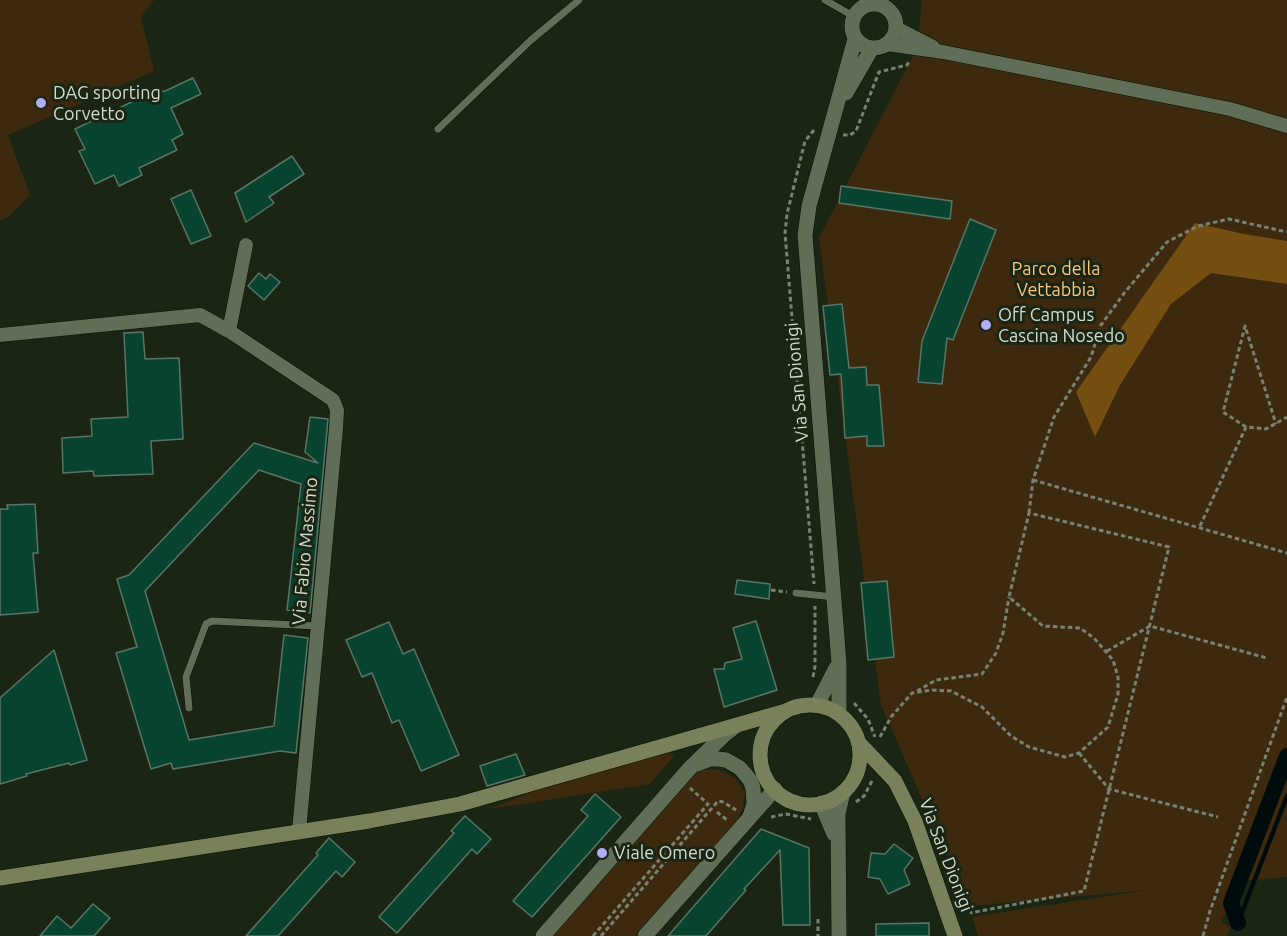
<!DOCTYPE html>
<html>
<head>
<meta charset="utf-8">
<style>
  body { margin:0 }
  canvas { display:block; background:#1a2613 }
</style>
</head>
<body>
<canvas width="1287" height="936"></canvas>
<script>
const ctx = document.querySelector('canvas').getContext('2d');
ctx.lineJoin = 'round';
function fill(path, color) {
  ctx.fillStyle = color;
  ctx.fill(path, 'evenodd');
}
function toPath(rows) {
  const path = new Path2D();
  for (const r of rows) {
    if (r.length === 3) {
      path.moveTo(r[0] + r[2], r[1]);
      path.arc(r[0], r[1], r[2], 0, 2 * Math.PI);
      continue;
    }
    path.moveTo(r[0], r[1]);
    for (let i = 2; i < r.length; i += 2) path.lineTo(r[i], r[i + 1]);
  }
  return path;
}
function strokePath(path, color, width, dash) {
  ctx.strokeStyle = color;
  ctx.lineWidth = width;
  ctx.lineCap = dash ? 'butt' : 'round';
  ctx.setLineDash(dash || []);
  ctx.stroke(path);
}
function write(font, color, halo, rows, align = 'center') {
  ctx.font = font + ' Ubuntu,sans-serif';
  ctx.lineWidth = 6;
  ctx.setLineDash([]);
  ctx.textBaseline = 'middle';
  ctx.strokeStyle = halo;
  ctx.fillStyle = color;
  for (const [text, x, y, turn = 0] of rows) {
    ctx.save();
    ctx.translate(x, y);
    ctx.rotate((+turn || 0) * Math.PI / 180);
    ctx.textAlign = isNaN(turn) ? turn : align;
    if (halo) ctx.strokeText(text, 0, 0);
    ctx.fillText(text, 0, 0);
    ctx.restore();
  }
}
const green = toPath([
  [0,0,154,0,141,17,154,71,8,135,30,195,9,216,0,221],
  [922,0,1287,0,1287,877,1239,881,1221,923,1231,927,1227,936,978,936,972,917,1147,890,969,906,881,705,819,238,917,48],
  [668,751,674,756,650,784,489,809,542,788],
  [702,769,720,770,735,778,745,793,743,808,736,822,635,936,551,936,686,781]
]);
const forest = toPath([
  [1195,223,1244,234,1287,241,1287,284,1211,273,1171,304,1120,385,1095,437,1076,392]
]);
const stream = toPath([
  [1238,923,1287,796]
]);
const canal = toPath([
  [1238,923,1231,903,1287,756]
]);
const building = toPath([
  [193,78,201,94,171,108,183,134,172,140,177,150,139,168,142,175,119,186,114,175,95,184,79,151,85,149,75,129,161,88,163,92,193,78],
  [292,156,304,174,269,197,274,203,246,222,235,193,292,156],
  [841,186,952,201,950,219,839,203,841,186],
  [191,190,211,236,191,244,171,199,191,190],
  [970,219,996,230,953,340,947,338,942,384,918,382,922,341,970,219],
  [259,273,266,279,270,274,280,282,264,300,248,286,259,273],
  [842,304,849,368,866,367,867,385,879,385,884,446,867,446,867,436,845,438,841,374,830,375,823,306,842,304],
  [143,332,145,359,179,358,183,439,151,441,153,474,94,476,93,471,63,473,62,438,92,436,91,419,128,417,124,333,143,332],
  [310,417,328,419,310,613,287,610,301,484,259,470,145,591,189,740,274,726,284,635,308,638,296,753,280,751,173,769,171,763,151,769,116,653,137,647,117,579,129,575,254,443,318,463,305,452,310,417],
  [35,504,38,553,33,553,38,612,0,615,0,509,8,509,7,505,35,504],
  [737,580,770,584,769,599,735,594,737,580],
  [887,581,894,657,868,660,861,583,887,581],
  [756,621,777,690,724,707,714,669,724,669,725,663,742,659,733,628,756,621],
  [389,622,403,654,414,649,459,755,421,771,399,720,392,723,372,673,362,677,346,640,389,622],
  [54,650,87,760,70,765,69,763,26,774,27,776,0,784,0,698,54,650],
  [516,754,525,775,487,786,480,766,516,754],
  [595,794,621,817,532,917,513,901,588,816,581,810,595,794],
  [465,816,491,839,477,854,472,849,397,933,379,917,454,833,451,831,465,816],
  [761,829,809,848,810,925,783,925,780,850,744,889,746,890,706,936,668,936,761,829],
  [329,838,355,862,342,877,336,871,278,936,246,936,318,855,316,853,329,838],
  [894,844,913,858,904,870,910,884,888,894,880,879,868,877,871,853,885,854,894,844],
  [93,904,110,918,94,936,40,936,57,916,71,928,93,904],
  [929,923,929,936,876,936,876,924,929,923]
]);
const path = toPath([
  [814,130,805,141,787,214,785,233,814,584],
  [843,135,850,135,856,131,879,72,907,65,910,60],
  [1246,427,1223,412,1245,326,1276,424],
  [1033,480,1287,553],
  [1029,513,1033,480,1054,417,1091,357,1101,325,1125,292,1167,242,1198,226,1229,219,1287,232],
  [1200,526,1246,427,1266,429,1287,417],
  [771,590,787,592],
  [1107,651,1150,626,1267,658],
  [813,677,815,666,815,606],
  [917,691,936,680,982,674,996,653,1003,633,1009,597],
  [854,703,868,719,875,737],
  [880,737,891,717,912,693,932,690,951,691,982,707,1011,736,1029,747,1065,757,1079,753,1108,727,1118,694,1118,677,1113,660,1094,638,1080,628,1043,626,1009,597,1029,513,1169,547,1084,891,970,913],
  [1079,753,1109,789,1218,817],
  [856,802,864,796,873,779],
  [717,812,727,820],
  [771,817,786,814,811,819],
  [818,919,818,936],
  [593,936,708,804,690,788],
  [601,936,718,801,723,802,736,810],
  [1203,936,1210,911,1287,697]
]);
const service = toPath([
  [825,0,853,16],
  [438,129,531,40,579,0],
  [796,593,834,597],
  [189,708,186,677,206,624,212,621,317,626]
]);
const minor = toPath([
  [896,28,933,47],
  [887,44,943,52,1230,109,1287,126],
  [229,331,246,245],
  [0,335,200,315,229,331,333,400,337,410,336,429,299,831]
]);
const tertiary = toPath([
  [874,26,22],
  [846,93,872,48],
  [817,705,836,668],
  [839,714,839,663,805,235,809,206,855,39],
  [697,764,710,759,718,759,726,760,740,768,750,780,753,788,754,804,750,816],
  [821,803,834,834],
  [543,936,689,769,722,737,737,725],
  [645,936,775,789],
  [839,936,838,814,843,792]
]);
const secondary = toPath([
  [810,755,50],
  [858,742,895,781,915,821,955,936],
  [0,878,369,821,460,804,786,711]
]);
const markers = [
  [41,103,6,"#b2adf9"],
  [986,325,6,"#b2adf9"],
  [602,853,6,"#b2adf9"]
];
const poiNames = [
  ["DAG sporting",53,93],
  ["Corvetto",53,114],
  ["Off Campus",998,315],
  ["Cascina Nosedo",998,336],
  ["Viale Omero",614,853]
];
const parkNames = [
  ["Parco della",1056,269],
  ["Vettabbia",1056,290]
];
const streetNames = [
  ["Via San Dionigi",797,382,-95],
  ["Via Fabio Massimo",305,551,-85],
  ["Via San Dionigi",946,855,69]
];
fill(green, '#3d290d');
fill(forest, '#754f11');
strokePath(stream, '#000c0c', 4.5);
strokePath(canal, '#000c0c', 16);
fill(building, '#084330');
strokePath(building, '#597568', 1.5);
strokePath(service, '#050f01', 8);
strokePath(minor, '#050f01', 15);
strokePath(tertiary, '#050f01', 16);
strokePath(secondary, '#050f01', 16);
strokePath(path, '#788272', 3, [4.5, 3]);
strokePath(service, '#606e58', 7);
strokePath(minor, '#606e58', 14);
strokePath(tertiary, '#606e58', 15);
strokePath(secondary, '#79815a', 15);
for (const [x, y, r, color] of markers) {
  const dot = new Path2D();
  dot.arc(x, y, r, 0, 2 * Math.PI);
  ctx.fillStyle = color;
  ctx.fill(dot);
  strokePath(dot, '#1a2613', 2);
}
write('18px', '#d4dccf', '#1a2613', poiNames, 'left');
write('18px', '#fec679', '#1a2613', parkNames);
write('18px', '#d4dccf', '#1a2613', streetNames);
</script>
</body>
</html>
